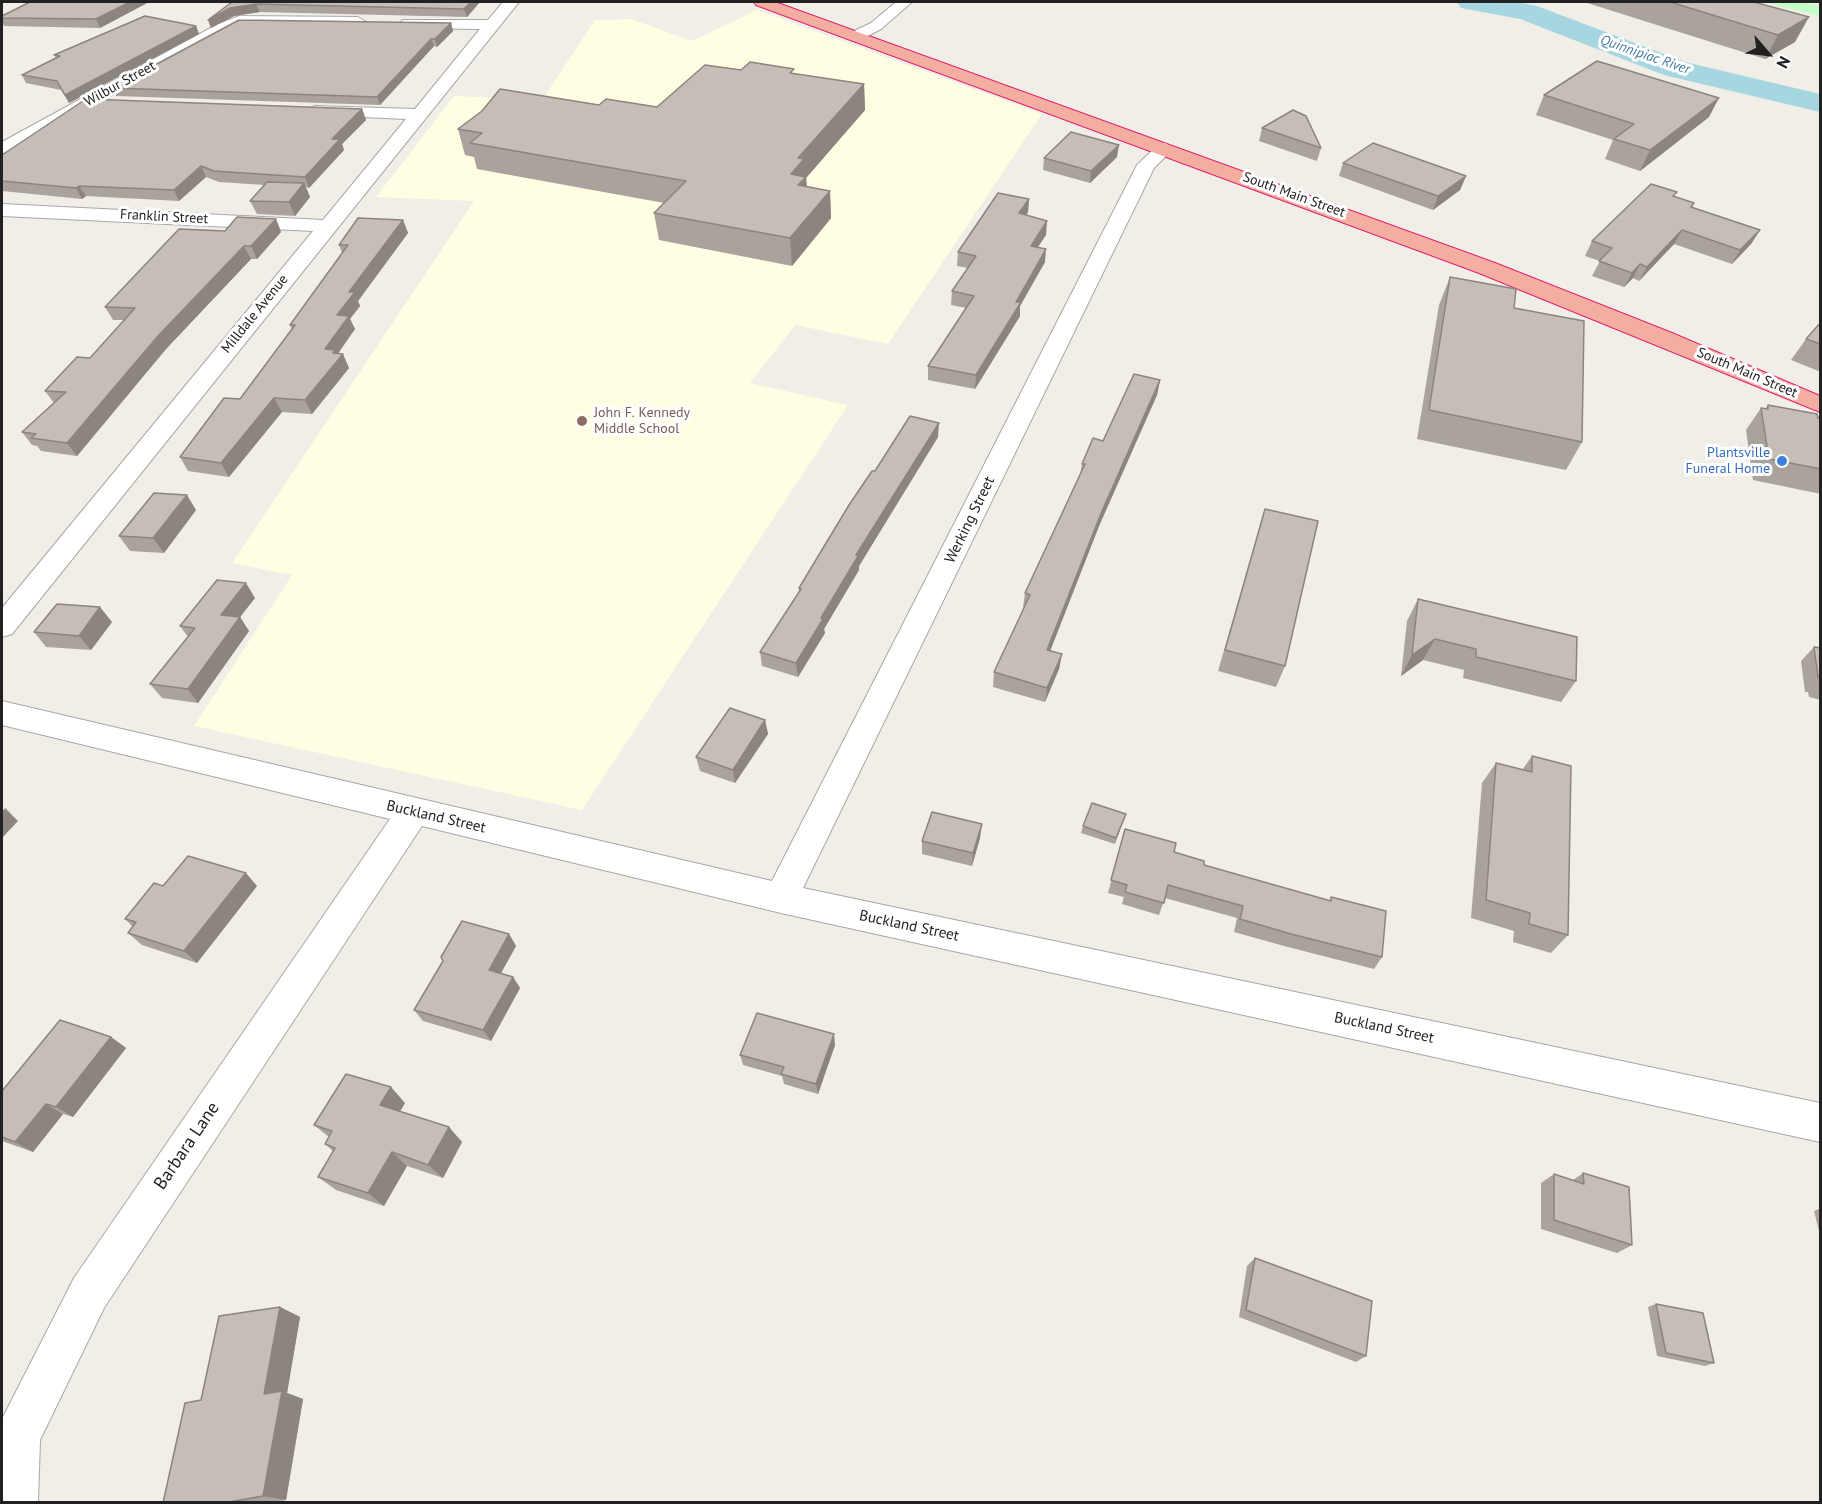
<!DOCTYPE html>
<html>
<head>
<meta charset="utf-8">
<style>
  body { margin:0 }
  #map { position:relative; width:1822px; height:1504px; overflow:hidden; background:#f1ede7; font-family:"PT Sans",sans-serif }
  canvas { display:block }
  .frame { position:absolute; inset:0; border:3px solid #212121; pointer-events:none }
  .north { position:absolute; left:1738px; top:24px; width:60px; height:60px; -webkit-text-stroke:4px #fff; paint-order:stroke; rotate:118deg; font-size:16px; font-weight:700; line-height:24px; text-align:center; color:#212121 }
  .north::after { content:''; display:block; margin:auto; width:21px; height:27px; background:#212121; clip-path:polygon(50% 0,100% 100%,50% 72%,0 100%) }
</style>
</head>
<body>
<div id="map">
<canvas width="1822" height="1504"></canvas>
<div class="frame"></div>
<div class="north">N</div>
</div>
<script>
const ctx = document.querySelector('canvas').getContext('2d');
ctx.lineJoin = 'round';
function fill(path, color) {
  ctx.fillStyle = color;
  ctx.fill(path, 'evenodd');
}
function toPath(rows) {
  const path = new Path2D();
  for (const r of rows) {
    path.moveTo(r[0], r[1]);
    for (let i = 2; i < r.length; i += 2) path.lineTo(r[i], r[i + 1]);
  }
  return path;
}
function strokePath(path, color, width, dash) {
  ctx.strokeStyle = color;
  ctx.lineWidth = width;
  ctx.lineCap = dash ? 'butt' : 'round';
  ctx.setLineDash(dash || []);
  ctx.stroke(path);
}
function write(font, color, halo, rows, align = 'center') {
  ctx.font = font + ' "PT Sans",sans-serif';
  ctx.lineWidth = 6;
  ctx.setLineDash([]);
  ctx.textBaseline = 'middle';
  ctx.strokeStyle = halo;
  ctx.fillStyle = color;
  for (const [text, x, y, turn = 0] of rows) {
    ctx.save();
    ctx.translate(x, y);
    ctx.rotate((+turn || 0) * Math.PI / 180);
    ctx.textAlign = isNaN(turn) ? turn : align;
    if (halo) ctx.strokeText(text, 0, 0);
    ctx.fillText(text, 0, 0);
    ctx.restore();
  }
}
const education = toPath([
  [757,10,1042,114,888,344,795,325,750,383,848,405,582,810,194,726,292,575,232,563,474,201,376,197,454,96,542,100,595,20,631,19,692,41]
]);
const park = toPath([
  [1763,2,1799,2,1820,6,1820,16]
]);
const river = toPath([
  [1457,2,1516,2,1537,6,1685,62,1820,94,1820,112,1664,75,1520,19,1461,8,1457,2]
]);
const minor = toPath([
  [503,2,519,2,12,634,2,637,2,608,313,231,2,216,2,204,323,220,406,119,320,115,314,114,311,110,314,106,415,109,480,29,408,28,403,26,400,23,403,20,488,20,503,2],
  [896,2,912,2,881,29,862,39,850,39,848,36,850,33,871,23,896,2],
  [239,16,358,17,366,22,358,27,241,26,2,154,2,142,216,25,239,16],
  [1165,143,1174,148,1154,168,803,888,1820,1103,1820,1142,781,913,422,826,104,1308,40,1440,38,1502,2,1502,2,1419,74,1278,390,819,2,725,2,701,772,881,1137,165,1159,144,1165,143]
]);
const trunk = toPath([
  [754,2,775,2,1495,263,1672,333,1820,396,1820,412,1479,273,756,5,754,2]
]);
const wall = toPath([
  [149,2,100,28,4,26,2,22,2,16],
  [232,2,480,2,467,17,260,12,234,16,211,28],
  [1584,2,1754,2,1795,42,1765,59],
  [451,23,453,31,437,47,434,46,380,105,116,96,112,88],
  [196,26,199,34,69,103,61,90,26,83,22,75,56,58,54,55],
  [741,70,794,74,864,84,865,110,806,178,807,187,830,191,831,218,792,266,659,240,654,213,664,203,477,169,474,157,465,155,458,129,657,107],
  [1544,95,1709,117,1640,171,1605,159,1613,140,1536,115],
  [362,109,366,120,342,144,344,150,309,188,306,187,310,197,295,216,257,214,250,201,264,185,219,182,206,177,179,201,86,196,82,199,2,191,2,155],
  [1262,128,1321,148,1317,161,1259,141],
  [1117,157,1090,183,1043,170,1044,158],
  [1343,163,1466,176,1460,190,1433,210,1339,176],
  [1675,197,1694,203,1692,207,1760,230,1751,244,1732,264,1674,244,1639,281,1633,278,1624,287,1592,276,1600,261,1585,256,1592,241],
  [1029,199,1028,212,1026,215,1046,235,1038,247,1045,262,1020,306,1020,316,975,389,928,380,928,366,966,308,951,305,952,291,968,268,957,266,958,252],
  [276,219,281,232,257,259,251,259,166,349,77,456,41,451,37,446,32,445,22,432,54,403,45,391,90,358,124,320,113,320,105,307,225,231],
  [403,220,408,233,358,301,360,306,350,319,355,329,338,354,349,368,312,414,282,412,229,477,188,471,180,457,240,399,292,330,290,325,342,253,339,245],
  [1450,277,1514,308,1582,442,1566,470,1417,439,1439,305],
  [1821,322,1821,372,1791,360,1806,339],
  [1160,380,1157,395,1099,526,1050,651,1062,654,1059,669,1045,702,993,687,994,672,1024,608,1023,608,1025,593,1080,475,1082,464],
  [1768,405,1821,418,1821,494,1753,480,1746,430,1761,408,1765,409],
  [938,437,859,566,859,570,824,629,825,633,798,677,762,666,760,652,799,592,799,588,875,471],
  [1265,509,1285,666,1276,687,1218,671],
  [196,510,164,553,130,551,119,536],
  [255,598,240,617,249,631,198,703,162,698,150,684,188,637,180,626],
  [1418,599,1576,681,1561,702,1463,678,1464,670,1423,660,1401,676,1407,621],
  [112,622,91,650,46,647,34,632],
  [1814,647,1821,648,1821,700,1809,697,1808,692,1805,692,1801,661],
  [765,720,768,734,735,783,700,771,696,757],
  [1532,756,1568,935,1551,953,1513,942,1514,931,1471,918,1482,783,1496,763,1522,770],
  [1126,814,1115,844,1081,833,1083,826],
  [1125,829,1204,865,1330,901,1331,897,1382,957,1374,969,1284,946,1234,932,1237,918,1165,898,1159,915,1122,904,1124,897,1108,893],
  [980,838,972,866,922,854,922,841],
  [163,886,257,886,197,963,142,945,128,933,133,927,125,919],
  [509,934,516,946,501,973,513,977,520,988,491,1041,423,1021,414,1010],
  [111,1037,126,1048,73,1117,63,1114,33,1152,2,1141,2,1091],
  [835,1045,818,1094,784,1084,782,1076,743,1065,740,1055],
  [405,1103,400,1111,462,1142,443,1178,407,1166,384,1206,336,1190,318,1177,333,1151,325,1144,329,1137,314,1125],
  [1583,1173,1632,1245,1617,1253,1541,1229,1541,1183,1554,1174,1573,1180],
  [1821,1208,1821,1239,1814,1211],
  [1255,1258,1366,1356,1356,1362,1239,1317,1247,1266],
  [1656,1304,1714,1363,1705,1366,1657,1356,1648,1307],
  [280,1307,300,1317,287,1393,303,1399,286,1500,273,1503,163,1503,201,1400]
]);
const shadedWall = toPath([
  [130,2,149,2,100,28,96,19],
  [471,2,480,2,467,17,464,9],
  [256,4,260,12,234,16,211,28,208,20,230,8],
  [1809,17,1795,42,1765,59,1778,35],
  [451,23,453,31,437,47,435,39],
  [196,26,199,34,69,103,65,95],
  [431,39,434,46,380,105,377,97],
  [864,84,865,110,806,178,808,203,791,174,798,158],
  [1719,98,1709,117,1640,171,1650,150],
  [362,109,366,120,342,144,344,150,309,188,305,177,332,139],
  [1119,145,1117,157,1090,183,1091,171],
  [201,166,206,177,179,201,174,190],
  [1466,176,1460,190,1433,210,1438,196],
  [304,183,310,197,295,216,289,202],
  [79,186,86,196,82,199,76,188],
  [830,191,831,218,792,266,790,238],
  [1029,199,1028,212,1018,227,1019,213],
  [276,219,281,232,257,259,251,246],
  [403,220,408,233,358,301,360,306,350,319,355,329,337,354,343,354,349,368,312,414,305,400,337,315,349,292],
  [1047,221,1046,235,1029,260,1031,246],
  [1682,230,1674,244,1639,281,1647,267],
  [1760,230,1751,244,1732,264,1740,250],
  [244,246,251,259,166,349,77,456,67,443,158,336],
  [1046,249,1045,262,1020,306,1020,316,975,389,976,375],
  [1640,264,1633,278,1624,287,1632,273],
  [1160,380,1157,395,1099,526,1045,664,1047,650,1102,511],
  [274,398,282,412,229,477,221,463],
  [939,423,938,437,859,566,859,570,824,629,825,633,798,677,796,663,856,555],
  [187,495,196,510,164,553,153,538],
  [246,583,255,598,240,617,249,631,198,703,188,689,221,615],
  [100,607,112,622,91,650,79,636],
  [1435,639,1423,660,1401,676,1412,655],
  [1062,654,1059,669,1045,702,1047,688],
  [765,720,768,734,735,783,733,770],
  [5,808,18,821,2,838,2,812],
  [982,824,980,838,972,866,973,853],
  [246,873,257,886,197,963,184,951],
  [509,934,516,946,496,982,489,970],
  [513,977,520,988,491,1041,483,1030],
  [834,1034,835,1045,818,1094,816,1084],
  [111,1037,126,1048,73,1117,56,1107],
  [391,1087,405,1103,395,1120,380,1105],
  [46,1104,63,1114,33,1152,15,1142],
  [449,1127,462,1142,443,1178,428,1165],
  [392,1152,407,1166,384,1206,368,1193],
  [280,1307,300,1317,287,1393,303,1399,286,1500,263,1496,264,1394]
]);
const building = toPath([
  [30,2,130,2,96,19,2,18,2,16,30,2],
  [232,2,471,2,464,9,256,4,230,8,208,20,232,2],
  [1670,2,1754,2,1809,17,1778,35,1670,2],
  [145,16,196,26,65,95,57,81,22,75,60,56,54,55,145,16],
  [239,20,451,23,435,39,431,39,377,97,112,88,239,20],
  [1597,61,1719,98,1650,150,1614,139,1634,124,1544,95,1597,61],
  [750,62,794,69,790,73,864,84,798,158,804,159,791,174,806,177,798,185,830,191,790,238,654,213,686,181,470,143,482,133,458,129,482,111,500,89,599,105,606,99,657,107,705,65,741,70,750,62],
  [86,99,362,109,332,139,340,139,305,177,214,171,201,166,174,190,79,186,76,188,2,181,2,155,86,99],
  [1293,110,1306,116,1321,148,1262,128,1293,110],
  [1071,132,1119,145,1091,171,1044,158,1071,132],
  [1373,143,1466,176,1438,196,1343,163,1373,143],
  [267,182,304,183,289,202,250,201,267,182],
  [1651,184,1677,192,1673,196,1694,203,1691,207,1760,230,1740,250,1682,230,1647,267,1640,264,1632,273,1599,261,1612,248,1592,241,1651,184],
  [998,193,1029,199,1019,213,1047,221,1031,246,1046,249,1016,302,1021,302,976,375,928,366,974,296,952,291,976,256,958,252,998,193],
  [237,217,276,219,251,246,244,246,158,336,67,443,31,438,36,434,22,432,66,392,45,391,77,357,90,358,135,308,105,307,179,229,225,231,237,217],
  [358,218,403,220,349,292,355,292,337,315,349,316,325,349,335,350,333,353,343,354,305,400,274,398,221,463,180,457,224,398,240,399,295,325,290,325,348,245,339,245,358,218],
  [1450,277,1516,289,1514,308,1584,321,1582,442,1429,410,1450,277],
  [1821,322,1821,344,1806,339,1821,322],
  [1134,374,1160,380,1102,511,1047,650,1062,654,1047,688,994,672,1030,595,1025,593,1085,464,1082,464,1093,438,1103,441,1134,374],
  [1768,405,1817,414,1818,418,1821,418,1821,469,1769,459,1761,408,1768,409,1768,405],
  [910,416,939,423,856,555,858,556,821,618,823,619,796,663,760,652,801,589,799,588,849,505,872,471,875,471,910,416],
  [154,493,187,495,153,538,119,536,154,493],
  [1265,509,1318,521,1285,666,1225,650,1265,509],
  [217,580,246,583,221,615,240,617,188,689,150,684,195,628,180,626,217,580],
  [1418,599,1577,637,1576,681,1476,657,1476,649,1435,639,1412,655,1418,599],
  [57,604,100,607,79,636,34,632,57,604],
  [1814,647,1821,648,1821,678,1818,677,1814,647],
  [730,708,765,720,733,770,696,757,730,708],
  [1532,756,1571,766,1568,935,1529,924,1530,913,1486,900,1496,763,1532,772,1532,756],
  [1092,803,1126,814,1116,838,1083,826,1092,803],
  [932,812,982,824,973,853,922,841,932,812],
  [1125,829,1176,843,1174,852,1204,861,1204,865,1331,901,1331,897,1386,911,1382,957,1291,934,1240,919,1243,906,1168,885,1164,903,1125,892,1127,885,1111,880,1125,829],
  [188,856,246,873,184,951,128,933,136,922,125,919,154,883,163,886,188,856],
  [462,921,509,934,489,970,513,977,483,1030,414,1010,443,961,441,957,462,921],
  [757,1013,834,1034,816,1084,781,1074,784,1067,740,1055,757,1013],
  [60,1020,111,1037,56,1107,46,1104,15,1142,2,1137,2,1091,60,1020],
  [346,1074,391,1087,380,1105,449,1127,428,1165,392,1152,368,1193,318,1177,335,1148,325,1144,332,1131,314,1125,346,1074],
  [1583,1173,1629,1187,1632,1245,1554,1220,1554,1174,1584,1184,1583,1173],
  [1255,1258,1372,1301,1366,1356,1246,1310,1255,1258],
  [1656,1304,1703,1313,1714,1363,1666,1353,1656,1304],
  [280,1307,264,1394,282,1391,263,1496,223,1503,163,1503,185,1403,201,1400,219,1316,280,1307]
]);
const markers = [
  [582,421,6,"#8d6e63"],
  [1782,461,6,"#3f7fe0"]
];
const farWaternames = [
  ["Quinnipiac River",1645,55,19]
];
const farStreetnames = [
  ["Wilbur Street",120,84,-29],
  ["South Main Street",1294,195,20],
  ["Franklin Street",164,217,3],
  ["Milldale Avenue",255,314,-51],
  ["South Main Street",1747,373,23]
];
const farEducationnames = [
  ["John F. Kennedy",594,413],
  ["Middle School",594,429]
];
const farShopnames = [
  ["Plantsville",1770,453],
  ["Funeral Home",1770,469]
];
const streetNames = [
  ["Werking Street",970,520,-64],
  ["Buckland Street",436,817,13],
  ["Buckland Street",909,926,12],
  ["Buckland Street",1384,1028,12]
];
const nearStreetnames = [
  ["Barbara Lane",187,1146,-56]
];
fill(education, '#fffde2');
fill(park, '#c4fcc5');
fill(river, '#a6d6e0');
strokePath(minor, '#a8a8a8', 2);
strokePath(trunk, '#e2226e', 2);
fill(minor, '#fff');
fill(trunk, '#f4aea1');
fill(wall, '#aaa39d');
fill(shadedWall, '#8b847f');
fill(building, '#c6bdb6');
strokePath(building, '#8b847f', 1.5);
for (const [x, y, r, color] of markers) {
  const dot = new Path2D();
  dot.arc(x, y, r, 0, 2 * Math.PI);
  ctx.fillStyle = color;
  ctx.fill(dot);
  strokePath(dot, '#fff', 2);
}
write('italic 14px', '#4279a5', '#fff', farWaternames);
write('14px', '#212121', '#fff', farStreetnames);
write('14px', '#785e54', '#fff', farEducationnames, 'left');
write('14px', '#366cbe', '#fff', farShopnames, 'right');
write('15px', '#212121', '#fff', streetNames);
write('18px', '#212121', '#fff', nearStreetnames);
</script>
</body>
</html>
